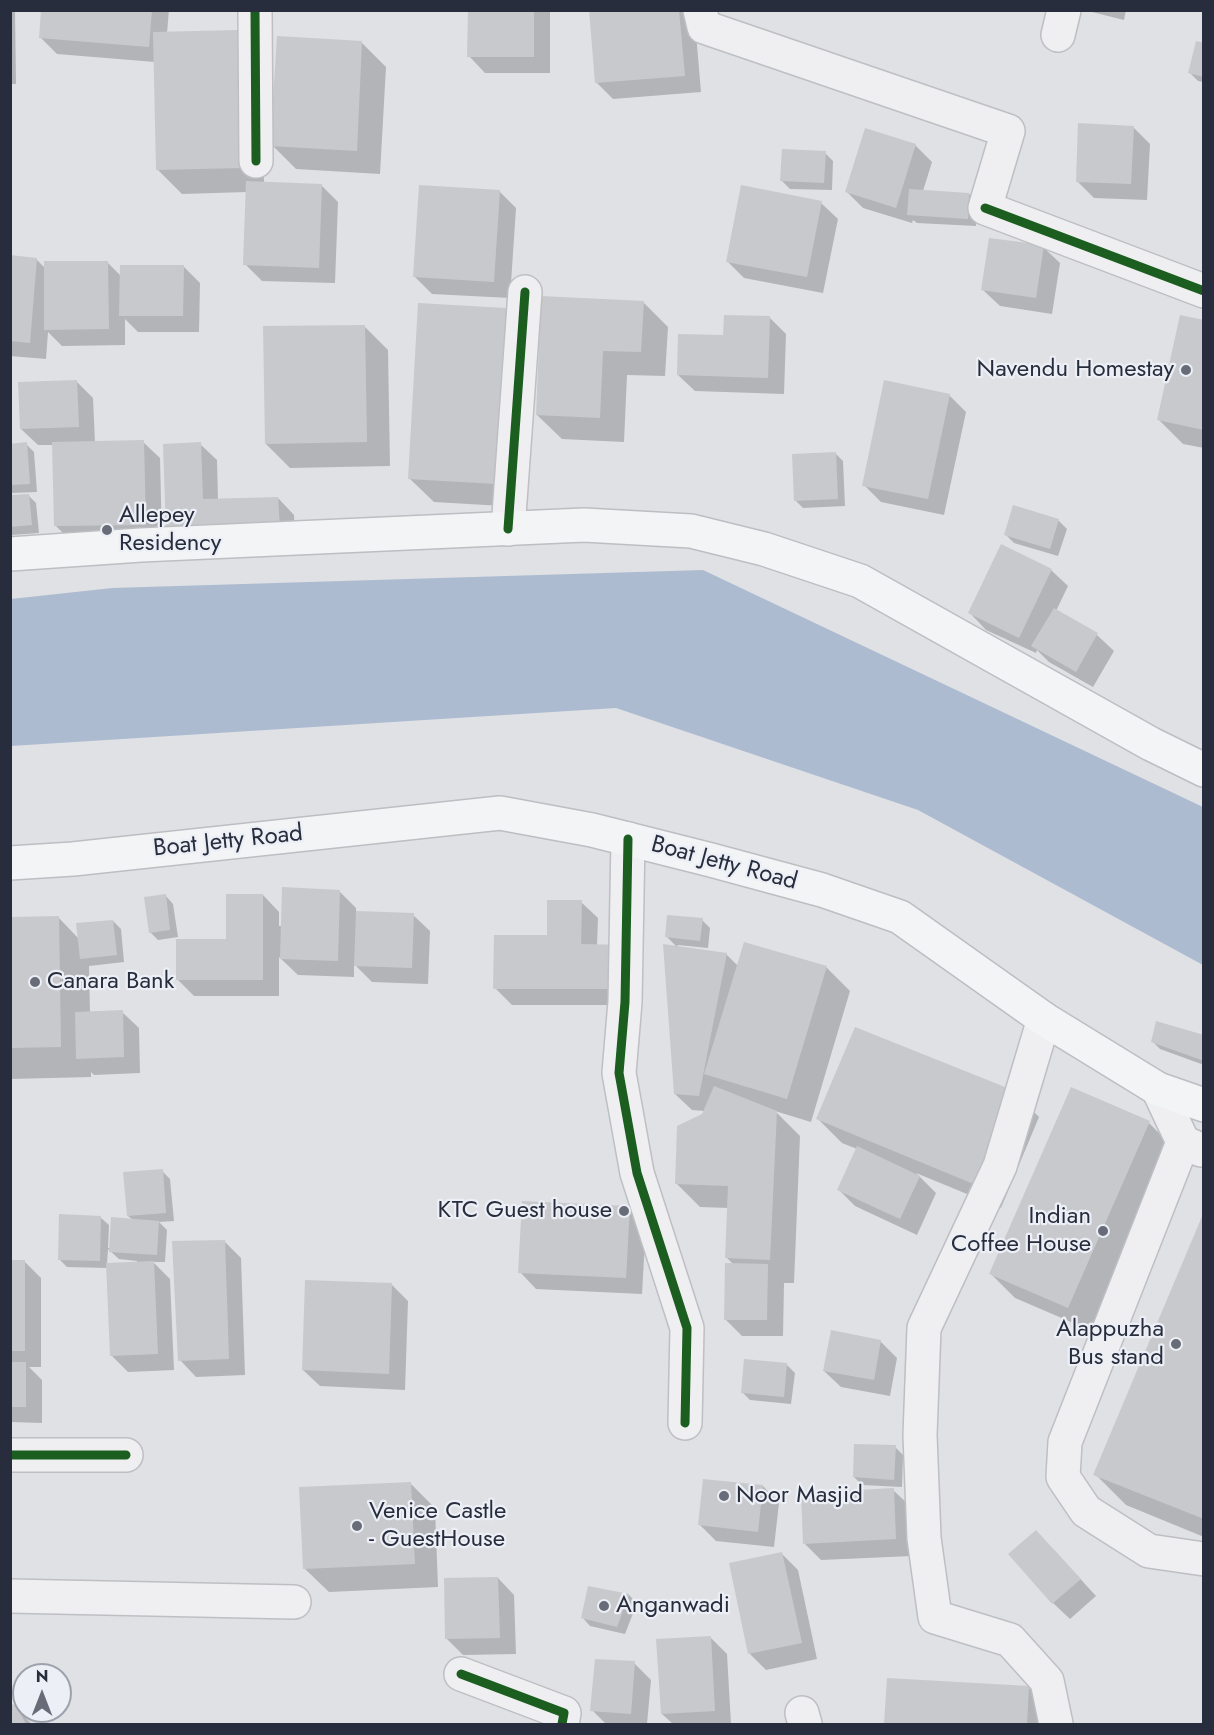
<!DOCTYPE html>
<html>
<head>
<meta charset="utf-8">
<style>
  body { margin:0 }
  #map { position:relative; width:1214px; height:1735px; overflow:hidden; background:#dfe1e5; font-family:Jost,sans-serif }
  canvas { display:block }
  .frame { position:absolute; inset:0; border:12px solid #272d3d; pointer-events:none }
  .north { position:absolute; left:12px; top:1663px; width:60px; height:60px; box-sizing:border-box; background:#eceff5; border:2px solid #9da1ab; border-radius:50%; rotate:0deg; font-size:16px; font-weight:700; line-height:24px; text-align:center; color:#272d3d }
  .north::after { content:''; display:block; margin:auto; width:21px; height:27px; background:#676c78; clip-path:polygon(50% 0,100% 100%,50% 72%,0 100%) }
</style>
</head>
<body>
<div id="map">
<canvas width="1214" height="1735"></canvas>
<div class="frame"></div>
<div class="north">N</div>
</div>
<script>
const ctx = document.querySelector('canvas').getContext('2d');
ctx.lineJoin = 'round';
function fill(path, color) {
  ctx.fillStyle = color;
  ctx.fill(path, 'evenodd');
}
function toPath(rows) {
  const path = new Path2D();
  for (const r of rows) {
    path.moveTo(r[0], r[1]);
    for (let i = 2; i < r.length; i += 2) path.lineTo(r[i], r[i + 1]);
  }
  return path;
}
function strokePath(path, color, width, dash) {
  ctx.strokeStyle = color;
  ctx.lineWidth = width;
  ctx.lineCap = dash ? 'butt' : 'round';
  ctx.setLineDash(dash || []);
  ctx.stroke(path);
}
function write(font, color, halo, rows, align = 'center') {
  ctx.font = font + ' Jost,sans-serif';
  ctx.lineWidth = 4.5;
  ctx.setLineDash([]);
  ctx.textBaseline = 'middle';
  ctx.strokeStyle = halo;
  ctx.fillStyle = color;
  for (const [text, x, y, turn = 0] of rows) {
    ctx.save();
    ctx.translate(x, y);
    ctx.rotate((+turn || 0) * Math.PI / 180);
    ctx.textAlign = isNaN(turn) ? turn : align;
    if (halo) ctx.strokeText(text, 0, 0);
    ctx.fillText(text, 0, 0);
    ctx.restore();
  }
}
const water = toPath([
  [703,570,1203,807,1203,965,918,810,616,708,11,746,11,599,112,588]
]);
const shadow = toPath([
  [10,10,15,10,16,84,10,84],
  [43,10,169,10,167,33,237,31,261,56,264,183,321,185,338,202,335,283,262,281,245,264,247,192,182,194,158,170,155,62,57,54,40,37],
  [469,10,550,10,550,73,485,73,469,56],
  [590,10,694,10,701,92,613,99,596,82],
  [1084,10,1126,10,1124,20],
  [362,43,386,67,380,174,296,169,272,145],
  [1204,45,1204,82,1198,81,1190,73],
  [1133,127,1150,144,1147,200,1094,198,1077,181],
  [915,145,932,162,923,191,969,194,977,202,976,226,917,223,913,220,912,223,863,208,846,191],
  [825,153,833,161,832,190,790,189,782,181],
  [499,191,516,208,510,298,432,294,415,277],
  [821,203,838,219,823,293,744,278,727,261],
  [1043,247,1060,263,1052,314,1000,306,983,290],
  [10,257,36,259,45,268,108,263,122,277,183,266,200,283,199,332,138,332,125,319,125,345,62,346,48,332,46,359,10,356],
  [644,303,668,327,665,376,627,375,624,442,562,439,537,415],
  [506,310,530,334,520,507,434,502,409,478],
  [770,318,786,334,784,394,695,391,678,375,724,337],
  [1204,321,1204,448,1183,444,1159,420],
  [364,326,388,350,390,466,290,468,266,444],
  [76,381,93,398,95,443,143,442,160,458,162,541,72,542,56,526,54,445,38,445,21,429],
  [949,395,966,412,944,515,881,502,864,485],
  [26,444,34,452,37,492,11,493,10,445],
  [200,444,217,460,218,500,278,498,294,515,295,544,184,549],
  [835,453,843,461,845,506,803,508,795,500],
  [28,495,36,503,39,533,12,535,10,534,10,497],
  [1014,507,1059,521,1067,529,1058,556,1014,543,1006,535],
  [1051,570,1068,586,1056,611,1097,635,1114,651,1093,687,1049,662,1037,650,1036,653,986,630,970,613],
  [339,891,356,908,356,912,413,915,430,931,428,984,372,982,354,964,354,977,298,975,279,957,279,996,194,996,178,980,228,940,263,895,279,912,279,926,282,926],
  [165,895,173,904,178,937,158,940,150,932],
  [581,902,598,918,597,946,639,1005,512,1005,495,988],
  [58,917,79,939,113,921,121,929,124,962,89,966,90,1013,122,1012,139,1028,140,1073,94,1075,91,1072,91,1077,10,1079,10,919],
  [702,920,710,928,708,948,678,945,677,947,666,936],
  [726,954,738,966,826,967,850,991,811,1122,775,1111,800,1136,794,1283,784,1283,783,1336,742,1336,725,1319,733,1264,727,1258,728,1208,700,1207,676,1183,705,1111,692,1110,675,1094],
  [1204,1036,1204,1065,1160,1049,1152,1041],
  [1015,1093,1039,1117,1001,1208,916,1173,936,1193,917,1235,855,1206,839,1190,857,1149,842,1143,818,1119],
  [1149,1123,1173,1147,1092,1331,1015,1298,991,1274],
  [162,1171,170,1179,174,1221,159,1222,167,1230,165,1262,153,1262,170,1279,174,1370,128,1372,111,1355,108,1268,67,1267,59,1259,100,1217,109,1225,108,1248,111,1248,133,1220,128,1216],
  [108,1249,119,1259,137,1261,137,1263,107,1264],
  [629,1208,646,1224,642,1294,536,1289,520,1272],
  [1204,1218,1204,1537,1126,1505,1095,1474],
  [224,1241,241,1258,245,1375,196,1377,180,1360],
  [10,1261,24,1261,41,1278,41,1367,29,1367,42,1380,42,1423,10,1422],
  [392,1285,408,1301,405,1390,320,1386,303,1370],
  [880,1341,897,1358,890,1396,841,1387,824,1371],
  [787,1365,795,1373,791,1404,750,1400,742,1392],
  [895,1447,903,1455,902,1487,862,1485,854,1477],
  [411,1484,435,1508,438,1587,329,1592,304,1568],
  [763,1486,779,1503,774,1547,716,1541,700,1525],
  [893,1490,910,1506,912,1556,821,1560,804,1543],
  [1052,1548,1096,1596,1070,1619,1053,1603],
  [781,1553,798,1570,817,1659,766,1670,750,1654],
  [498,1578,514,1595,516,1654,463,1655,446,1638],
  [589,1588,629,1595,637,1603,625,1634,590,1626,582,1617],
  [710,1637,727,1654,731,1724,673,1724,662,1714],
  [634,1663,651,1680,647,1724,606,1724,592,1710],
  [888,1679,1028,1687,1052,1711,1052,1724,886,1724],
  [10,1705,15,1708,32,1724,10,1724]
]);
const building = toPath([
  [41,10,152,10,149,47,39,38],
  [468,10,534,10,534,57,467,57],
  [589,10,679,10,685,76,595,83],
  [238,30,241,168,156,170,153,32],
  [277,36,362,41,357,151,270,146],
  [1196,41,1204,43,1204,77,1188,73],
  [1078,123,1134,126,1131,184,1076,182],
  [865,128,916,144,896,208,845,192],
  [782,149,826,151,824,183,780,181],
  [246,181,322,184,319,268,243,265],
  [419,185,500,190,494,282,413,277],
  [741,185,822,201,807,277,726,262],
  [909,189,969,193,968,219,907,215],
  [989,238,1044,245,1036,298,981,290],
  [10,255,37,258,30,343,10,341],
  [44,261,108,261,109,329,44,330],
  [120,265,184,265,183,316,119,316],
  [541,296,644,301,641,352,603,351,600,418,536,415],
  [418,303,506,308,496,484,408,479],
  [724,315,770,316,768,378,677,375,678,334,723,335],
  [1180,315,1204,320,1204,430,1157,420],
  [365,325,367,442,265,444,263,326],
  [77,380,79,427,20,429,18,382],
  [884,380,950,394,928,499,862,486],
  [144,440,146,525,54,526,52,442],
  [27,442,30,484,10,485,10,444],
  [201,442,203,499,278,497,280,528,166,533,163,444],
  [836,452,838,499,794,501,792,454],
  [29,494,32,525,10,527,10,495],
  [1013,505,1059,519,1050,549,1004,535],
  [1001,544,1052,569,1019,638,968,613],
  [1054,608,1098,633,1076,672,1031,646],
  [282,887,340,890,338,961,280,959],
  [166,894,170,930,149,933,144,897],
  [226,894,263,894,263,980,176,980,176,939,226,939],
  [547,900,582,900,581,944,624,945,623,989,493,989,494,935,547,935],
  [356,911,414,913,412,968,354,966],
  [667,915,703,918,700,941,665,937],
  [59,916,61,1047,10,1048,10,917],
  [113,920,117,955,80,959,76,923],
  [744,942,827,966,787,1099,704,1074],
  [663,944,727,953,699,1096,674,1094],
  [123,1010,124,1057,76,1059,75,1012],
  [1156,1021,1204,1035,1204,1061,1151,1042],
  [855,1027,1015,1091,976,1185,816,1119],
  [714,1086,777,1111,770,1260,725,1258,728,1186,675,1184,677,1126,702,1114],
  [1071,1087,1150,1121,1068,1308,989,1274],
  [857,1146,920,1176,900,1219,837,1190],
  [163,1169,166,1213,127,1216,123,1172],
  [522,1201,630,1206,626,1278,518,1273],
  [59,1214,101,1216,100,1261,58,1260],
  [1203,1214,1204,1214,1204,1519,1093,1475],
  [111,1217,159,1221,157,1255,109,1252],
  [225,1240,229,1359,178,1361,172,1241],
  [10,1260,25,1260,25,1351,10,1351],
  [154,1261,158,1354,110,1356,106,1263],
  [725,1263,768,1264,767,1320,724,1320],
  [305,1280,392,1283,389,1374,302,1370],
  [831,1330,881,1340,874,1380,823,1371],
  [744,1359,787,1363,784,1397,741,1393],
  [10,1362,26,1362,26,1407,10,1407],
  [854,1444,896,1445,894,1480,853,1477],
  [703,1479,763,1485,758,1532,698,1525],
  [411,1482,415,1564,303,1569,299,1487],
  [894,1488,896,1539,803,1544,801,1493],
  [1036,1530,1081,1579,1052,1604,1008,1554],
  [782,1552,802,1643,748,1654,729,1563],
  [498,1577,500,1638,445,1639,444,1578],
  [588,1586,629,1594,617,1627,581,1618],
  [711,1636,715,1711,661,1714,656,1639],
  [595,1659,635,1661,631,1714,590,1711],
  [887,1678,1029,1686,1027,1724,884,1724],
  [10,1703,16,1706,26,1724,10,1724]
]);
const minor = toPath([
  [255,10,256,161],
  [700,10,704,27,1008,131,985,208,1204,291],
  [1058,35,1064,10],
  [508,529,525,292],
  [628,839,625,1002,619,1073,637,1173,687,1328,685,1423],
  [1044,1019,1000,1166,924,1328,920,1435,924,1538,935,1617,1010,1640,1047,1681,1056,1724],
  [1158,1089,1183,1142,1201,1150],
  [1183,1142,1065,1442,1063,1477,1086,1511,1149,1551,1204,1559],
  [10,1455,126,1455],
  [10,1596,294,1602],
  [461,1674,564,1713,562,1724],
  [802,1713,805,1724]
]);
const major = toPath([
  [10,554,141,545,584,525,691,531,764,549,860,581,1151,744,1204,770],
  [10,863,73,859,500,813,592,830,711,860,822,890,900,917,1044,1019,1158,1089,1204,1105]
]);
const cycleway = toPath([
  [255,10,256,161],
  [985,208,1204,291],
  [508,529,525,292],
  [628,839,625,1002,619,1073,637,1173,687,1328,685,1423],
  [10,1455,126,1455],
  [461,1674,564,1713,562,1724]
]);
const markers = [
  [1186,370,6,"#676c78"],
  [107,530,6,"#676c78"],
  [35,982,6,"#676c78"],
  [624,1211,6,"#676c78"],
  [1103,1231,6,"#676c78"],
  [1176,1344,6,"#676c78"],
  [724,1496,6,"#676c78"],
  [357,1526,6,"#676c78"],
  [604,1606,6,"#676c78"]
];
const poiNames = [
  ["Navendu Homestay",1174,370,"right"],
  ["Allepey",119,516],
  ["Residency",119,544],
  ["Canara Bank",47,982],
  ["KTC Guest house",612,1211,"right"],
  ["Indian",1091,1217,"right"],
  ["Coffee House",1091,1245,"right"],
  ["Alappuzha",1164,1330,"right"],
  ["Bus stand",1164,1358,"right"],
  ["Noor Masjid",736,1496],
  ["Venice Castle",369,1512],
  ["- GuestHouse",369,1540],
  ["Anganwadi",616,1606]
];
const streetNames = [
  ["Boat Jetty Road",228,842,-6],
  ["Boat Jetty Road",724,864,15]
];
fill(water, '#adbbd0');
fill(shadow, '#0003');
fill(building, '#c8c9cd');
strokePath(minor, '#bebfc3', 36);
strokePath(major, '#bcbec2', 36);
strokePath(minor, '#efeff1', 33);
strokePath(major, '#f3f4f5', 33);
strokePath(cycleway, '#1b5e20', 9);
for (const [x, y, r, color] of markers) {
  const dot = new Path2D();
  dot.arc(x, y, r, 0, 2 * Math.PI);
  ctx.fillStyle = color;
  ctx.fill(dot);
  strokePath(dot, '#eceff5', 2);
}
write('24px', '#272d3d', '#eceff5', poiNames, 'left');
write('24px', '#272d3d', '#eceff5', streetNames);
</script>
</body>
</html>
